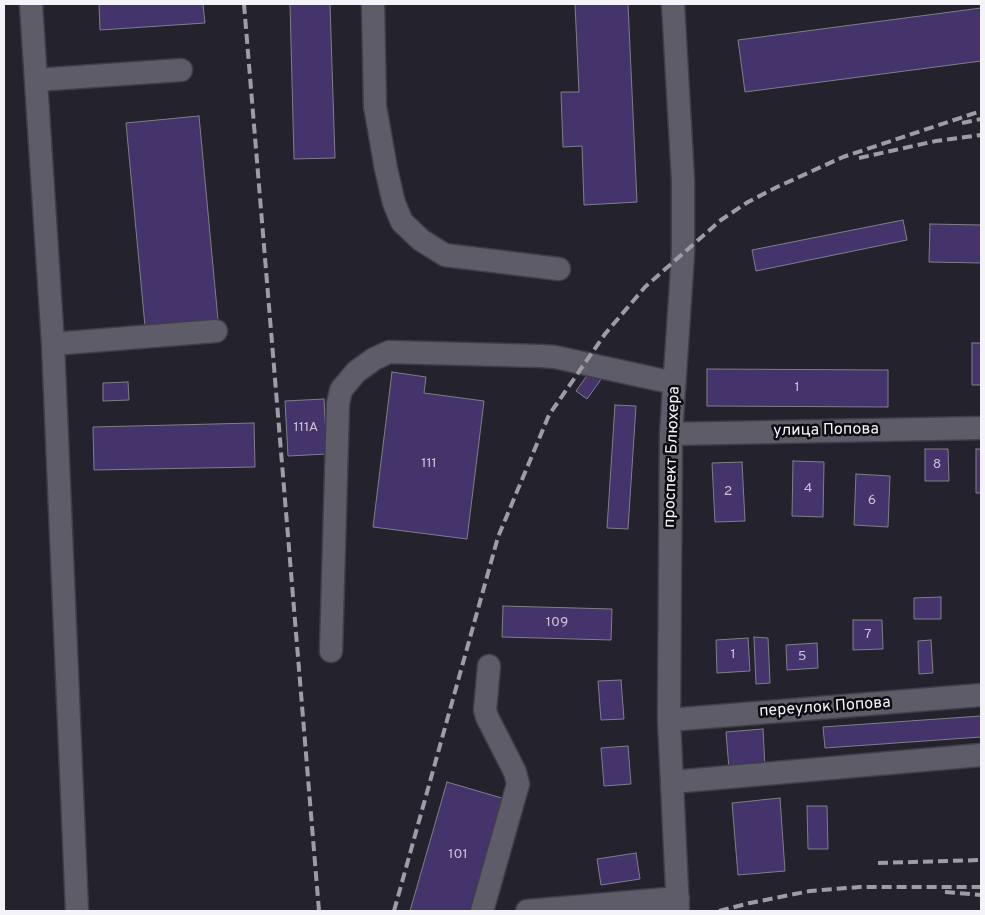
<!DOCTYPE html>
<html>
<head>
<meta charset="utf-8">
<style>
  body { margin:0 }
  #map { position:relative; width:985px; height:915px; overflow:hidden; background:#24222c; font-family:Overpass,sans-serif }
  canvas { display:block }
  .frame { position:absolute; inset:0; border:5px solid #f4f3fa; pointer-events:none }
</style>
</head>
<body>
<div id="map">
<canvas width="985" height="915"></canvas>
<div class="frame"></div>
</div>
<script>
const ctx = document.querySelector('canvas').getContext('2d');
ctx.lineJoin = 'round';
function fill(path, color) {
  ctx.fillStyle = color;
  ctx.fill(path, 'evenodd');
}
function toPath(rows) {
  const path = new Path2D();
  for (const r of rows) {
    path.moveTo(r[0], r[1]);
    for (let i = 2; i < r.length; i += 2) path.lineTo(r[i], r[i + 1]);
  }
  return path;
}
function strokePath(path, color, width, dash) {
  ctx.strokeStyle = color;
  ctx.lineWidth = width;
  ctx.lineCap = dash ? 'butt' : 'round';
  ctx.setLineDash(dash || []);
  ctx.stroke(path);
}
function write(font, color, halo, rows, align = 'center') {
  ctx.font = font + ' Overpass,sans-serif';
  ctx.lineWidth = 5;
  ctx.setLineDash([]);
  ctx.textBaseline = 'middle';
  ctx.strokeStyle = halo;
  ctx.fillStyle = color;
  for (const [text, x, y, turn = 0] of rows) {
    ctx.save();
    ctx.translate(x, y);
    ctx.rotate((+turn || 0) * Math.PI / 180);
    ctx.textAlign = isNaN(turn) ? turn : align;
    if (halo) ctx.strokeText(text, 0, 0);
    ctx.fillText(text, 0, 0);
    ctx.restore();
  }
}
const building = toPath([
  [99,4,203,4,205,23,100,30,99,4],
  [290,4,330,4,335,158,294,159,290,4],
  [575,4,628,4,637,202,584,205,582,146,563,147,561,92,579,92,575,4],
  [981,8,981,61,745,92,738,40,981,8],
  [199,116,218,320,145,326,126,123,199,116],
  [903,220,907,240,756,271,752,250,903,220],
  [930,224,981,225,981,263,929,262,930,224],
  [972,343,981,343,981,385,972,385,972,343],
  [707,369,888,370,888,407,707,406,707,369],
  [591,370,602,378,587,399,576,391,591,370],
  [392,372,426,377,424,393,484,401,467,539,373,527,392,372],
  [128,382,129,400,103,401,103,383,128,382],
  [324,399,327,454,288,456,285,401,324,399],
  [615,405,636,406,628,529,607,528,615,405],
  [254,423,255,467,94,470,93,427,254,423],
  [925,449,948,449,949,481,925,481,925,449],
  [976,449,981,449,981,493,976,493,976,449],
  [793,461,824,462,823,517,792,516,793,461],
  [742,462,745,521,715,522,712,463,742,462],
  [856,474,890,476,888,527,854,525,856,474],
  [941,597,941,619,914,619,914,598,941,597],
  [503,606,612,609,611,640,502,637,503,606],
  [853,620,882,620,883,649,853,650,853,620],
  [754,637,768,638,770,683,756,684,754,637],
  [748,638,750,671,717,673,716,640,748,638],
  [931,640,933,673,919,674,918,641,931,640],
  [817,643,818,668,787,670,786,645,817,643],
  [621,680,624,719,601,720,598,681,621,680],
  [981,716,981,737,825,748,823,727,981,716],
  [763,729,765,767,729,769,726,732,763,729],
  [628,746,631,784,604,786,601,748,628,746],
  [447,782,505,799,473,911,410,911,447,782],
  [780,798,785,871,738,875,732,803,780,798],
  [807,806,827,806,828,849,808,849,807,806],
  [636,853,640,879,601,885,597,859,636,853]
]);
const minor = toPath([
  [31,4,53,344,77,911],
  [373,4,375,106,386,169,394,203,402,222,421,240,445,255,559,269],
  [673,4,683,180,683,254,671,434,669,720,678,911],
  [36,80,181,70],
  [53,344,216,331],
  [671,434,981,428],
  [331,651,338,404,341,390,356,372,374,359,389,352,541,356,555,357,674,383],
  [669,720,981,695],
  [672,782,981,755],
  [482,911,518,784,515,772,487,717,485,710,489,666],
  [527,911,678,898]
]);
const rail = toPath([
  [244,4,319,911],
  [962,123,981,119],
  [859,158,936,141,981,135],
  [878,863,981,860],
  [945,892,981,895],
  [394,911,498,537,549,415,605,334,645,287,721,220,748,202,777,187,843,157,981,111],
  [719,911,750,903,810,891,860,887,981,887]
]);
const numberNames = [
  ["1",797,388],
  ["111А",306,428],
  ["111",429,464],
  ["8",937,465],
  ["4",808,489],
  ["2",728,492],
  ["6",872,501],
  ["109",557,623],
  ["7",868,635],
  ["1",733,655],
  ["5",802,657],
  ["101",458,855]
];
const streetNames = [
  ["улица Попова",826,431,-1],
  ["проспект Блюхера",673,457,-88],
  ["переулок Попова",825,708,-4]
];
fill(building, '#44346b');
strokePath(building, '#807e8b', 1);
strokePath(minor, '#403e47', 25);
strokePath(minor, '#5f5c69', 22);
strokePath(rail, '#9e9da5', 4, [10, 5]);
write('14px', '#c8c3d6', null, numberNames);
write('16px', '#f4f3fa', '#0d0c11', streetNames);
</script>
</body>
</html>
